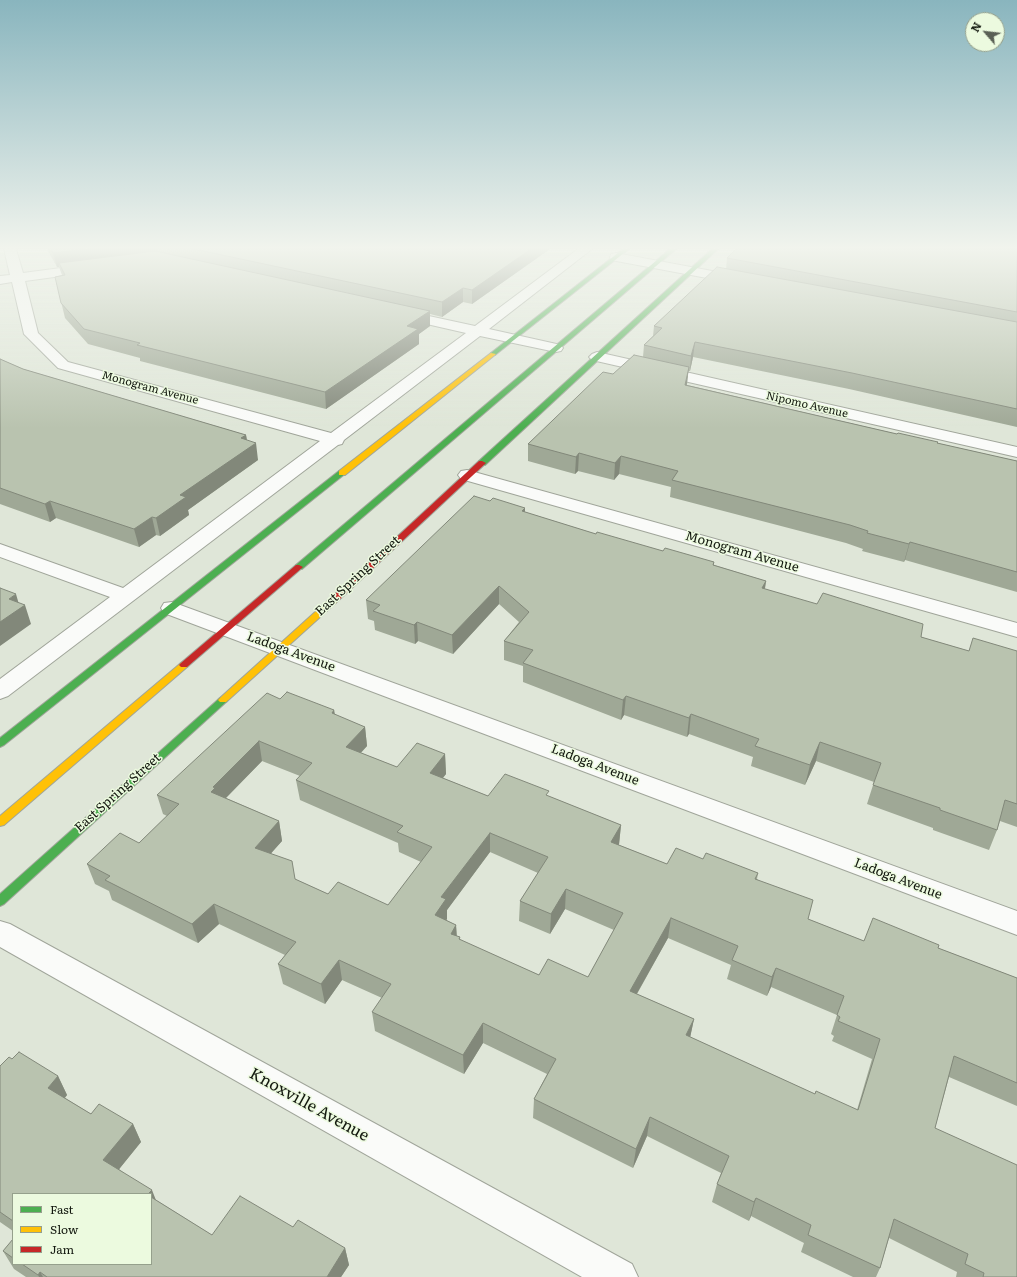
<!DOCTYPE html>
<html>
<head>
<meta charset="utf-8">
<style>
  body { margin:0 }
  #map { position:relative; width:1017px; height:1277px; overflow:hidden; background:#dfe6d8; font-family:Literata,serif }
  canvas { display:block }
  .legend { position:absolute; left:12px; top:1193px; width:140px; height:72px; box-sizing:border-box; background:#ecfadf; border:1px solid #95a08c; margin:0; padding:5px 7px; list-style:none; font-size:12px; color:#13180f }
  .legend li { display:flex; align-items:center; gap:8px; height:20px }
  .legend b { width:20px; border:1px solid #95a08c }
  .north { position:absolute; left:965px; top:12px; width:40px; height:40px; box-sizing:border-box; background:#ecfadf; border:1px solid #95a08c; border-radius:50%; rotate:298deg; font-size:11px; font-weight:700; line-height:16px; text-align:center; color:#13180f }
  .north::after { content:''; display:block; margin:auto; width:14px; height:18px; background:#5a6055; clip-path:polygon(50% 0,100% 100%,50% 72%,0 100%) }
</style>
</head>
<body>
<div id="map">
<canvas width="1017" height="1277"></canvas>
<ul class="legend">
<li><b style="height:5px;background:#4caf50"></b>Fast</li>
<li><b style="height:5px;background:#ffc107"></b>Slow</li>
<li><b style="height:5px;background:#c62828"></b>Jam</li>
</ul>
<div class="north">N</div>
</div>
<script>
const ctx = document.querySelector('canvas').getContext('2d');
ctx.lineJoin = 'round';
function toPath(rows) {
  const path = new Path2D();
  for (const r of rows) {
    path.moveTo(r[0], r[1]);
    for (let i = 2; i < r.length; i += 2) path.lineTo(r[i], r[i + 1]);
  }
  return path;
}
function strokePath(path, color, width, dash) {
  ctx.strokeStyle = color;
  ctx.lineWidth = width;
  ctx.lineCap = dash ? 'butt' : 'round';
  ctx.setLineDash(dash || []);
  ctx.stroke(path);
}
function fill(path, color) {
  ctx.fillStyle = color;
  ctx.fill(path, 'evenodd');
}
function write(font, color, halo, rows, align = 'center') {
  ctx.font = font + ' Literata,serif';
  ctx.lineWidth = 3;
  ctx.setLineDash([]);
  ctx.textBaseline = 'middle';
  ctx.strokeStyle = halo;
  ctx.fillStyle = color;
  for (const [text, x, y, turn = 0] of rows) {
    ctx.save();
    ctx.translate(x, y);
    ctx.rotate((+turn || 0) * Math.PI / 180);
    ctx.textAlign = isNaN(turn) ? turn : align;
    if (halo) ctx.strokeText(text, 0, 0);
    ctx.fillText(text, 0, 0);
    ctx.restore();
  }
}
const street = toPath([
  [4,249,16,249,23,273,91,264,98,268,91,272,25,281,38,333,68,362,331,433,466,333,396,317,394,314,396,311,401,310,475,326,578,249,592,249,489,329,561,345,563,348,561,351,556,352,480,336,344,440,342,444,338,445,8,696,0,699,0,679,110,597,0,557,0,544,123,588,320,441,58,368,24,334,12,282,0,284,0,276,10,275,4,249],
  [616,253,739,276,744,277,746,280,744,283,739,284,611,260,610,257,611,254,616,253],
  [597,352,1017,447,1017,457,592,360,589,357,592,354,597,352],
  [467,470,1017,623,1017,637,461,479,458,475,461,471,467,470],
  [172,602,1017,911,1017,935,164,613,161,608,164,603,172,602],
  [0,921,10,924,632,1264,638,1277,582,1277,0,947,0,921]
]);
const fast = toPath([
  [623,249,629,249,495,355,491,355,491,353,623,249],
  [670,249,676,249,302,569,296,569,295,567,296,565,670,249],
  [712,249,718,249,485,465,479,465,479,461,712,249],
  [339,471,345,471,346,473,4,745,0,747,0,738,339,471],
  [223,697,228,700,226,702,4,904,0,906,0,894,220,698,223,697]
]);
const slow = toPath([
  [491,353,496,354,345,475,339,475,339,471,491,353],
  [337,594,341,597,340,599,226,702,220,702,218,700,220,698,334,595,337,594],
  [184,662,187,663,189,665,187,667,4,825,0,826,0,816,181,663,184,662]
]);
const jam = toPath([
  [479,461,482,461,486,463,340,599,334,599,333,597,334,595,479,461],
  [296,565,299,565,303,567,187,667,181,667,179,665,181,663,296,565]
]);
const wall = toPath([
  [48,249,550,249,472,304,463,302,442,317,430,314,430,326,419,334,419,344,326,409,140,361,140,358,88,344,65,318,55,277,62,275,59,267,57,267,48,251],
  [1017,249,1017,427,849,389,693,357,690,371,688,371,687,385,897,434,1017,461,1017,592,905,560,904,562,862,551,863,549,846,543,670,497,671,487,619,474,614,480,578,471,575,474,528,461,528,444,613,374,643,357,644,345,653,336,654,326,726,269,727,258],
  [0,359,23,369,246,435,247,440,258,460,188,510,189,515,160,536,156,535,139,547,56,518,50,522,0,504],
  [490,501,525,512,596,534,663,551,714,562,714,565,766,581,765,589,921,637,969,651,1017,651,1017,827,1000,821,997,830,989,850,933,830,933,828,867,804,874,782,816,761,805,785,751,766,753,757,689,734,687,737,624,715,621,720,523,682,523,666,504,660,504,641,519,622,499,604,453,654,418,641,415,644,375,630,374,621,368,619,366,600],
  [280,699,334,710,335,715,365,727,367,746,361,753,397,767,445,754,446,774,443,778,488,796,548,796,621,825,619,845,667,864,703,859,758,873,757,879,808,919,864,941,938,948,1017,978,1017,1106,949,1077,935,1128,1017,1277,956,1277,957,1272,889,1238,880,1268,876,1277,853,1277,801,1252,804,1243,751,1216,749,1221,712,1202,717,1184,721,1173,647,1136,633,1168,533,1118,534,1099,547,1074,483,1043,464,1074,375,1031,372,1012,382,998,342,980,325,1004,283,984,278,964,285,955,219,924,198,943,112,900,109,891,95,884,87,864,139,843,167,816,163,814,157,795],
  [262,761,300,776,296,780,300,800,398,843,399,852,421,862,388,905,328,894,295,879,271,853,282,841,279,821,226,798],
  [490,852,538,873,520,901,519,921,550,934,565,909,614,930,588,977,539,975,460,940,460,937,457,936,456,925,446,920,447,919,447,910],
  [668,938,731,965,727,979,767,996,771,987,837,1015,831,1034,834,1036,832,1041,872,1059,857,1110,815,1094,690,1037,694,1019,637,994],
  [12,1059,58,1076,67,1095,65,1098,91,1114,133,1124,141,1142,119,1169,156,1200,212,1235,293,1227,345,1248,349,1265,341,1277,26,1277,14,1269,3,1251,13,1239,13,1264,151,1264,13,1194,13,1231,0,1222,0,1066]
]);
const shadedWall = toPath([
  [87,249,157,249,158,255,59,263,59,267,57,267,53,253],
  [531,249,550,249,472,304,472,290],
  [463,288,463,302,442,317,442,302],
  [430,311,430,326,419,334,419,344,326,409,325,392,407,326],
  [695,342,693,357,690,371,691,356],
  [689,367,687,383,683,401,685,385],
  [246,435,248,448,256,443,258,460,188,510,189,515,160,536,156,518,241,438],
  [579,453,578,471,575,474,576,457],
  [621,456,619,474,614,480,615,463],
  [50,501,56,518,50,522,45,504],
  [525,508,525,526,522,511],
  [152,517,156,535,139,547,134,529],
  [910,542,905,560,904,562,909,544],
  [766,581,763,599,762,588],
  [499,586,499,604,453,654,452,635],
  [16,594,20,608,25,605,31,624,0,646,0,622,9,599],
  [417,622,418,641,415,644,414,625],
  [626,696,624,715,621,720,623,700],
  [334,710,337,730,332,713],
  [691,714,689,734,687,737,689,718],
  [365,727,367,746,348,766,346,747],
  [259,741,262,761,219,805,211,792,213,787],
  [820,742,816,761,805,785,810,765],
  [445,754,446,774,431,792,430,773],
  [279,821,282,841,259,867,255,848],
  [621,825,619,844,609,862,611,842],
  [490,833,490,852,447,910,447,919,436,935,435,915,441,897],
  [566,889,565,909,550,934,551,914],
  [214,904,219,924,198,943,192,924],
  [671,918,668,938,627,1011,630,991],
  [456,925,457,945,451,934],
  [339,960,342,980,325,1004,321,984],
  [776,968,771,987,767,996,772,977],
  [694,1019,690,1038,686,1035],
  [483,1023,483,1043,464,1074,463,1055],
  [58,1076,67,1095,57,1107,48,1088],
  [650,1117,647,1136,633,1168,636,1149],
  [133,1124,141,1142,112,1178,103,1160],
  [152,1190,159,1208,151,1203,151,1194,148,1194],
  [756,1198,751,1216,749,1221,754,1202],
  [345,1248,349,1265,341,1277,327,1277],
  [40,1272,43,1277,39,1277,38,1275]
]);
const building = toPath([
  [51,249,87,249,53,253,51,249],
  [194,249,531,249,472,290,463,288,442,302,194,249],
  [736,249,1017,249,1017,312,727,258,736,249],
  [155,251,430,311,407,326,418,329,325,392,137,345,140,343,84,329,61,303,55,277,65,275,59,263,155,251],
  [717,267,1017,322,1017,409,852,373,695,342,691,356,644,345,662,328,654,326,717,267],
  [634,355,689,367,685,385,897,434,898,433,938,442,937,443,1017,461,1017,572,910,542,909,544,867,533,868,531,850,525,672,480,678,471,621,456,615,463,579,453,576,457,528,444,603,372,613,374,634,355],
  [0,359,23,369,246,435,241,438,256,443,180,495,186,497,156,518,152,517,134,529,50,501,45,504,0,488,0,359],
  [474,496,490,501,493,498,525,508,522,511,596,534,597,532,663,551,665,548,714,562,713,565,766,581,762,588,817,604,823,593,923,624,921,637,969,651,973,638,1017,651,1017,804,1005,800,997,830,940,810,940,808,873,785,881,763,820,742,810,765,755,746,759,739,691,714,689,718,626,696,623,700,523,663,533,650,504,641,529,612,499,586,452,635,417,622,414,625,373,611,380,605,366,600,474,496],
  [0,588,16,594,9,599,25,605,0,622,0,588],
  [287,692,334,710,332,713,365,727,346,747,397,767,417,743,445,754,430,773,488,796,505,774,549,791,546,795,621,825,611,842,667,864,676,848,703,859,706,853,758,873,755,879,813,900,808,919,864,941,873,918,939,945,938,948,1017,978,1017,1083,954,1056,935,1128,1017,1165,1017,1277,983,1277,984,1273,965,1264,968,1254,894,1219,880,1268,808,1235,811,1225,756,1198,754,1202,717,1184,729,1156,650,1117,636,1149,534,1099,556,1059,483,1023,463,1055,372,1012,391,984,339,960,321,984,278,964,296,942,214,904,192,924,105,880,110,876,87,864,120,833,139,843,179,804,157,795,267,693,280,699,287,692],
  [259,741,312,763,296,780,403,826,397,832,432,847,388,905,338,882,328,894,295,879,292,861,255,848,279,821,211,792,215,788,213,787,259,741],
  [490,833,548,857,520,901,551,914,566,889,623,913,588,977,548,959,539,975,459,939,460,937,451,934,456,925,435,915,446,899,441,897,490,833],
  [671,918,738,946,732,960,772,977,776,968,844,996,837,1015,840,1017,838,1021,880,1039,858,1110,816,1091,815,1094,686,1035,694,1019,630,991,671,918],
  [19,1052,58,1076,48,1088,91,1114,99,1104,133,1124,103,1160,152,1190,148,1194,13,1194,13,1221,0,1212,0,1066,9,1057,12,1059,19,1052],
  [240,1196,293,1227,298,1220,345,1248,327,1277,47,1277,40,1272,38,1275,22,1264,151,1264,151,1197,212,1235,240,1196],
  [13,1239,13,1258,3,1251,13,1239]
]);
const farStreetnames = [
  ["Monogram Avenue",150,388,15],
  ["Nipomo Avenue",807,405,13]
];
const streetNames = [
  ["Monogram Avenue",742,552,16],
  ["East Spring Street",358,576,-43],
  ["Ladoga Avenue",291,652,20],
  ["Ladoga Avenue",595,765,21],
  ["East Spring Street",118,793,-42],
  ["Ladoga Avenue",898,879,21]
];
const nearStreetnames = [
  ["Knoxville Avenue",309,1105,29]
];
strokePath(street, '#a0a59a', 2);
strokePath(fast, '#a0a59a', 2);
strokePath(slow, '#a0a59a', 2);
strokePath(jam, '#a0a59a', 2);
fill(street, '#fafbf9');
fill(fast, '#4caf50');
fill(slow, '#ffc107');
fill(jam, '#c62828');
fill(wall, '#9fa896');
fill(shadedWall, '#82887a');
fill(building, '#b9c3af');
strokePath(building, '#82887a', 1);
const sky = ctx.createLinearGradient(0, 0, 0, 428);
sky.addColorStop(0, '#89b5be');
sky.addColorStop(0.58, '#f1f4ed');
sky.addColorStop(1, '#f1f4ed00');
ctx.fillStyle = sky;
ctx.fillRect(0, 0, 1017, 428);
write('11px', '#13180f', '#ecfadf', farStreetnames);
write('13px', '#13180f', '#ecfadf', streetNames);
write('16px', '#13180f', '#ecfadf', nearStreetnames);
</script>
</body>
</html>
